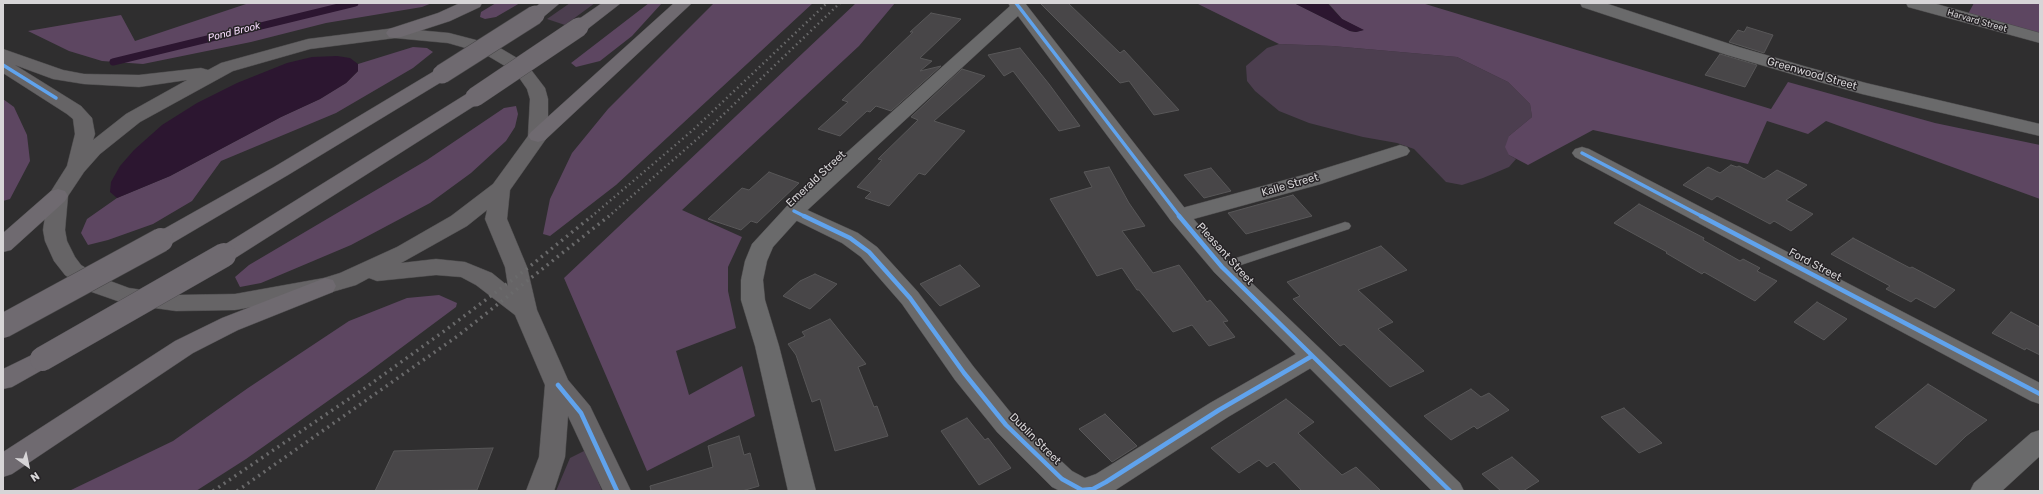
<!DOCTYPE html>
<html>
<head>
<meta charset="utf-8">
<style>
  body { margin:0 }
  #map { position:relative; width:2043px; height:494px; overflow:hidden; background:#2f2e2f; font-family:Rubik,sans-serif }
  canvas { display:block }
  .frame { position:absolute; inset:0; border:4px solid #d7d5d7; pointer-events:none }
  .north { position:absolute; left:8px; top:446px; width:40px; height:40px; -webkit-text-stroke:3px #262326; paint-order:stroke; rotate:147deg; font-size:11px; font-weight:700; line-height:16px; text-align:center; color:#d7d5d7 }
  .north::after { content:''; display:block; margin:auto; width:14px; height:18px; background:#d7d5d7; clip-path:polygon(50% 0,100% 100%,50% 72%,0 100%) }
</style>
</head>
<body>
<div id="map">
<canvas width="2043" height="494"></canvas>
<div class="frame"></div>
<div class="north">N</div>
</div>
<script>
const ctx = document.querySelector('canvas').getContext('2d');
ctx.lineJoin = 'round';
function fill(path, color) {
  ctx.fillStyle = color;
  ctx.fill(path, 'evenodd');
}
function toPath(rows) {
  const path = new Path2D();
  for (const r of rows) {
    path.moveTo(r[0], r[1]);
    for (let i = 2; i < r.length; i += 2) path.lineTo(r[i], r[i + 1]);
  }
  return path;
}
function strokePath(path, color, width, dash) {
  ctx.strokeStyle = color;
  ctx.lineWidth = width;
  ctx.lineCap = dash ? 'butt' : 'round';
  ctx.setLineDash(dash || []);
  ctx.stroke(path);
}
function write(font, color, halo, rows, align = 'center') {
  ctx.font = font + ' Rubik,sans-serif';
  ctx.lineWidth = 3;
  ctx.setLineDash([]);
  ctx.textBaseline = 'middle';
  ctx.strokeStyle = halo;
  ctx.fillStyle = color;
  for (const [text, x, y, turn = 0] of rows) {
    ctx.save();
    ctx.translate(x, y);
    ctx.rotate((+turn || 0) * Math.PI / 180);
    ctx.textAlign = isNaN(turn) ? turn : align;
    if (halo) ctx.strokeText(text, 0, 0);
    ctx.fillText(text, 0, 0);
    ctx.restore();
  }
}
const green = toPath([
  [570,3,595,3,565,25,547,19],
  [1279,44,1332,46,1457,57,1508,82,1530,104,1532,117,1509,136,1509,155,1516,159,1509,167,1483,178,1462,185,1446,182,1414,149,1397,143,1363,137,1309,123,1279,111,1255,91,1247,81,1246,66,1267,48],
  [586,450,602,491,556,491,570,458]
]);
const forest = toPath([
  [249,3,432,3,422,7,326,23,251,42,143,64,102,61,69,51,28,31,121,15,135,41],
  [496,3,520,3,496,17,485,19,480,17,481,12],
  [649,3,662,3,632,36,600,61,576,67,571,63],
  [714,3,813,3,616,185,550,236,543,234,550,199,572,153,608,109],
  [856,3,895,3,859,46,682,210,742,237,728,267,728,291,736,328,676,351,689,395,742,366,755,416,647,471,564,278],
  [1196,3,1294,3,1350,31,1356,32,1363,30,1342,19,1328,3,1422,3,1771,109,1788,82,1935,123,2040,145,2040,199,1826,121,1808,134,1767,121,1748,164,1593,130,1528,165,1509,155,1505,147,1509,136,1532,117,1530,104,1508,82,1457,57,1332,46,1279,44],
  [1974,3,2040,3,2040,34,1968,14],
  [413,47,427,48,433,52,413,68,336,113,221,161,192,201,153,224,108,240,88,245,81,233,87,219,117,198,170,176,281,117,320,99,346,83,358,71,358,64],
  [3,99,14,107,27,135,30,161,10,199,3,201],
  [516,106,518,114,515,127,506,141,471,173,430,203,351,245,261,283,240,287,235,277,249,265,427,160,504,108],
  [439,295,457,303,456,307,366,374,246,459,196,491,69,491,173,441,248,388,349,321,407,298]
]);
const water = toPath([
  [1294,3,1327,3,1342,19,1364,30,1356,32,1350,31],
  [337,56,350,58,358,64,358,71,346,83,320,99,281,117,170,176,117,198,110,192,111,182,120,166,134,150,162,125,197,103,237,83,287,63,312,57]
]);
const stream = toPath([
  [113,62,355,3]
]);
const building = toPath([
  [1040,3,1068,3,1120,53,1124,50,1179,110,1154,115,1129,81,1120,83,1040,3],
  [931,13,961,19,920,58,932,61,920,71,941,66,891,111,876,106,870,112,867,111,840,136,818,129,848,102,842,100,913,32,910,32,931,13],
  [1747,27,1773,35,1764,53,1729,42,1738,30,1744,32,1747,27],
  [1020,48,1049,84,1080,126,1059,131,1013,71,1004,76,988,55,1020,48],
  [1720,54,1757,65,1745,87,1705,75,1720,54],
  [962,69,985,76,934,121,965,131,925,175,919,173,889,206,865,198,871,192,857,187,882,160,878,159,918,120,911,117,962,69],
  [1731,165,1737,167,1739,166,1764,179,1777,170,1807,185,1786,200,1813,214,1791,231,1774,221,1770,224,1717,196,1712,200,1683,185,1708,167,1720,173,1731,165],
  [1109,167,1129,203,1145,226,1122,231,1153,273,1179,265,1207,302,1210,300,1228,321,1223,322,1235,337,1209,346,1192,325,1173,332,1139,290,1137,290,1122,268,1097,276,1050,199,1092,187,1084,172,1109,167],
  [1211,168,1231,191,1204,198,1184,175,1211,168],
  [769,172,799,183,757,223,751,221,741,230,708,219,742,188,749,190,769,172],
  [1293,195,1312,216,1246,234,1228,213,1293,195],
  [1639,204,1704,238,1703,240,1740,261,1743,259,1760,268,1757,271,1777,281,1755,301,1704,272,1702,274,1666,253,1667,252,1614,223,1639,204],
  [1853,238,1910,268,1912,267,1955,290,1935,308,1916,298,1911,302,1886,289,1890,286,1831,254,1853,238],
  [1381,246,1407,270,1358,290,1393,322,1378,329,1424,371,1390,387,1344,344,1340,346,1293,299,1300,296,1287,282,1381,246],
  [960,265,980,286,940,306,920,284,960,265],
  [815,274,837,284,810,309,783,296,800,281,815,274],
  [1817,302,1847,319,1824,340,1794,322,1817,302],
  [2011,312,2040,327,2040,355,2026,348,2025,350,1992,333,2011,312],
  [830,319,866,364,858,367,874,407,877,406,888,436,835,451,820,399,812,402,796,355,788,344,805,336,802,332,830,319],
  [1928,384,1987,420,1966,436,1936,465,1875,427,1928,384],
  [1471,389,1481,397,1489,393,1509,410,1477,429,1474,426,1451,440,1424,416,1471,389],
  [1286,399,1314,422,1298,433,1342,475,1356,467,1381,491,1302,491,1274,462,1267,467,1259,460,1239,473,1211,448,1286,399],
  [1624,408,1662,443,1639,453,1601,417,1624,408],
  [1105,414,1137,446,1112,462,1079,429,1105,414],
  [967,418,985,440,988,438,1011,468,979,485,941,431,967,418],
  [739,436,744,455,750,453,759,486,742,491,651,491,650,486,713,467,708,446,739,436],
  [493,448,477,490,375,491,394,451,493,448],
  [1512,457,1539,481,1523,491,1501,491,1482,474,1512,457]
]);
const service = toPath([
  [1345,222,1349,223,1351,226,1349,229,1226,270,1218,270,1216,267,1218,264,1345,222]
]);
const minor = toPath([
  [1906,3,1933,3,2040,33,2040,43,1908,7,1906,3],
  [1400,145,1407,147,1410,151,1407,155,1321,184,1179,223,1171,221,1168,216,1171,211,1307,174,1400,145],
  [1582,147,1589,149,2040,383,2040,404,2031,401,1575,157,1572,153,1575,149,1582,147],
  [794,204,858,233,877,247,918,292,973,366,1015,418,1072,471,1085,478,1096,474,1210,403,1303,350,1312,347,1321,350,1324,356,1321,362,1228,417,1114,491,1060,491,1052,487,997,432,955,380,902,304,861,257,842,243,787,216,783,211,787,206,794,204],
  [2040,430,2040,456,2002,491,1970,491,1974,483,2031,433,2040,430]
]);
const tertiary = toPath([
  [1008,3,1025,3,1187,211,1230,262,1460,483,1464,491,1432,491,1214,272,1171,221,1018,16,801,216,773,247,767,261,763,280,765,300,779,346,816,491,788,491,755,346,741,300,741,280,745,261,752,244,787,206,1010,6,1008,3],
  [1580,3,1605,3,1739,47,1807,67,1866,83,2040,124,2040,136,1862,94,1795,75,1727,55,1582,7,1580,3]
]);
const secondary = toPath([
  [395,28,449,33,495,45,517,58,532,71,545,88,548,99,548,136,510,190,507,219,527,267,537,310,568,380,590,406,631,491,603,491,568,416,565,457,554,491,526,491,539,457,545,385,515,315,476,285,461,277,436,275,377,281,369,278,356,285,325,294,235,310,176,311,126,304,86,290,65,275,54,261,45,241,43,230,48,196,67,166,75,134,73,119,67,114,3,73,3,49,63,70,84,74,139,75,201,68,208,70,221,63,308,39,395,28],
  [395,38,448,43,483,53,505,66,520,79,527,89,530,99,528,136,493,184,451,216,397,247,340,273,324,278,235,294,176,295,129,288,102,278,81,265,75,257,67,241,65,230,68,196,84,172,100,154,140,122,233,71,310,49,395,38],
  [15,65,53,79,84,84,139,87,187,80,126,114,93,140,95,134,92,118,81,106,15,65],
  [487,210,485,219,505,267,508,286,492,273,465,262,436,259,401,263,467,226,487,210]
]);
const motorway = toPath([
  [460,3,482,3,480,7,450,21,401,37,395,38,389,37,386,33,389,29,438,13,460,3],
  [541,3,560,3,541,19,535,20,529,19,527,15,529,11,541,3],
  [602,3,621,3,585,31,579,32,573,31,570,27,573,23,602,3],
  [674,3,692,3,545,140,538,142,531,140,528,136,531,132,674,3],
  [442,69,448,70,451,74,448,78,288,175,169,245,161,247,153,245,150,240,153,235,274,167,436,70,442,69],
  [475,91,482,93,484,97,482,101,232,260,224,262,216,260,213,255,216,250,468,93,475,91],
  [58,189,65,191,68,196,65,201,11,250,3,252,3,233,51,191,58,189],
  [325,278,333,280,336,286,333,292,238,330,193,353,12,474,3,477,3,452,175,341,222,318,325,278],
  [42,350,51,353,54,359,51,365,12,387,3,389,3,369,42,350]
]);
const railFar1 = toPath([
  [591,217,693,130,827,3],
  [608,217,704,133,840,3]
]);
const rail = toPath([
  [213,491,365,388,447,329,524,271,592,216],
  [237,491,459,335,609,216]
]);
const motorwayBridgeFar1 = toPath([
  [442,74,535,15],
  [475,97,579,27]
]);
const motorwayBridge = toPath([
  [3,326,161,240],
  [42,359,224,255]
]);
const cyclewayFar1 = toPath([
  [1016,3,1180,217],
  [3,65,56,98],
  [1582,153,1703,217],
  [794,211,806,217]
]);
const cycleway = toPath([
  [804,216,850,238,869,252,910,298,964,373,1006,425,1062,479,1082,490,1093,489,1106,482,1219,410,1312,356],
  [1179,216,1222,267,1450,491],
  [1701,216,2040,394],
  [558,385,581,413,617,491]
]);
const farStreetnames = [
  ["Harvard Street",1977,21,16]
];
const farWaternames = [
  ["Pond Brook",234,32,-14]
];
const streetNames = [
  ["Greenwood Street",1812,74,16],
  ["Emerald Street",816,179,-43],
  ["Kalle Street",1290,185,-16],
  ["Pleasant Street",1225,254,48],
  ["Ford Street",1815,265,28],
  ["Dublin Street",1035,439,45]
];
fill(green, '#4c3e4f');
fill(forest, '#5d4661');
fill(water, '#2c1630');
strokePath(stream, '#2c1630', 7);
fill(building, '#484648');
strokePath(building, '#585758', 1);
strokePath(service, '#4a494a', 1);
strokePath(minor, '#4a494a', 1);
strokePath(tertiary, '#4a494a', 1);
strokePath(secondary, '#4a494a', 1);
strokePath(motorway, '#4a494a', 1);
fill(service, '#6a6a6b');
fill(minor, '#6a6a6b');
fill(tertiary, '#6a6a6b');
fill(secondary, '#666466');
fill(motorway, '#6f6a70');
strokePath(railFar1, '#6a6a6b', 2.5, [1.5, 3.5]);
strokePath(rail, '#6a6a6b', 3.5, [2, 4.5]);
strokePath(motorwayBridgeFar1, '#4a494a', 20, []);
strokePath(motorwayBridge, '#4a494a', 25, []);
strokePath(motorwayBridgeFar1, '#6f6a70', 19);
strokePath(motorwayBridge, '#6f6a70', 24);
strokePath(cyclewayFar1, '#60a3ed', 3.5);
strokePath(cycleway, '#60a3ed', 4.5);
write('9px', '#d7d5d7', '#262326', farStreetnames);
write('italic 10px', '#f5d9fa', '#262326', farWaternames);
write('11px', '#d7d5d7', '#262326', streetNames);
</script>
</body>
</html>
